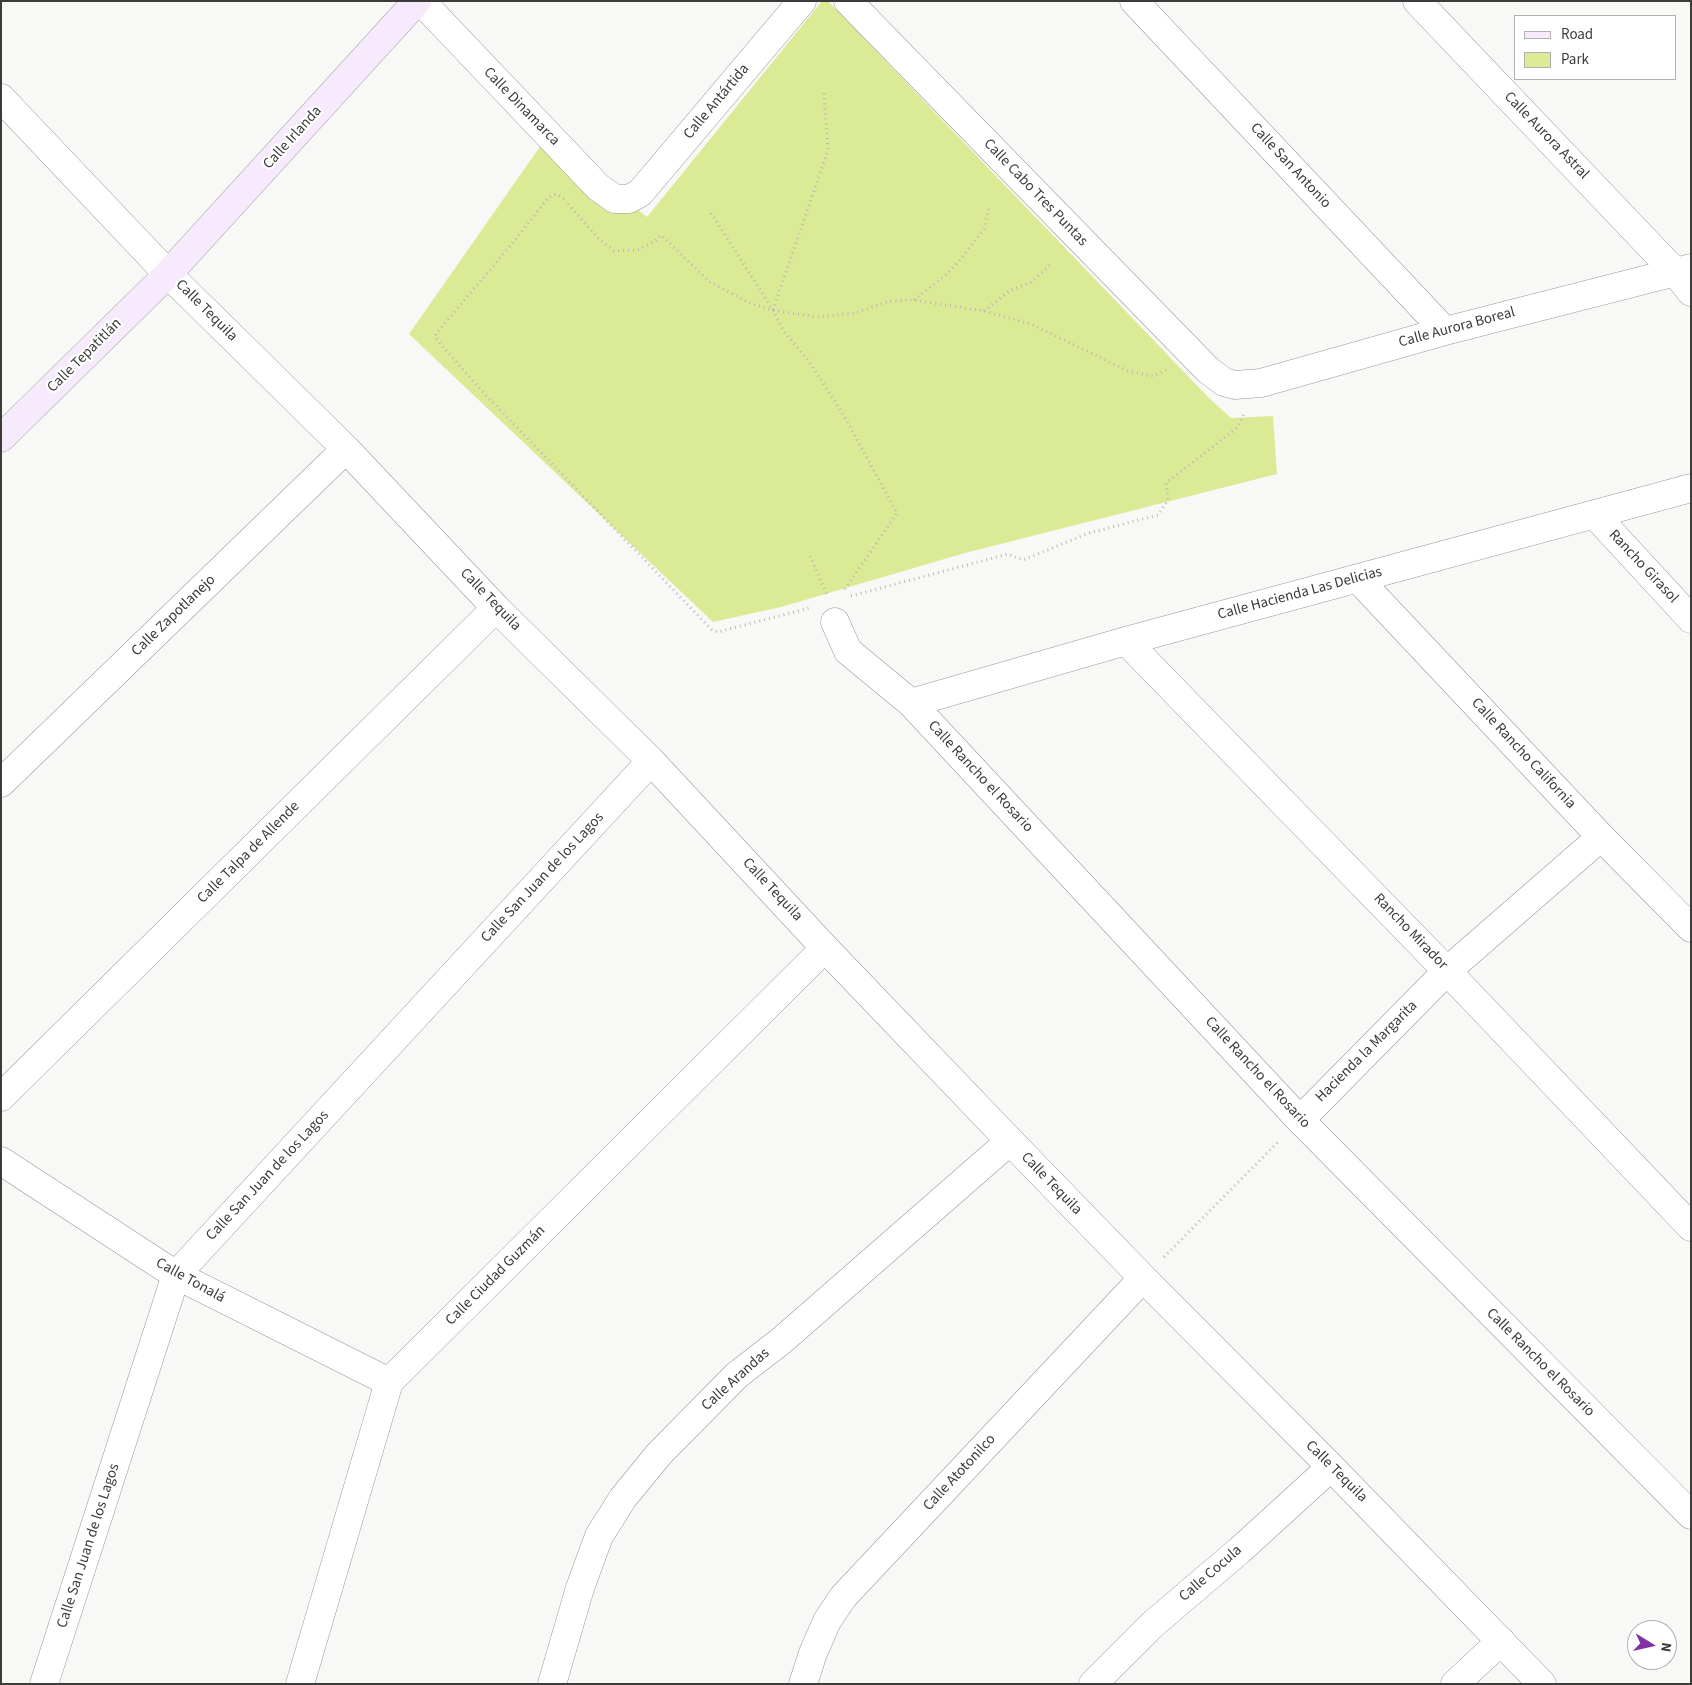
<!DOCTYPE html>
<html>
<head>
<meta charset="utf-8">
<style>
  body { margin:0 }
  #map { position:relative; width:1692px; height:1685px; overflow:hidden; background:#f8f9f6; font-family:"Source Sans 3",sans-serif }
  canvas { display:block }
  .frame { position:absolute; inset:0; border:2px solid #3b3b3a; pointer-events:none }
  .legend { position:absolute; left:1514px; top:15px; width:162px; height:65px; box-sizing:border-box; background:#fff; border:1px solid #b1b1b0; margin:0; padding:6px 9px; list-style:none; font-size:15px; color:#3b3b3a }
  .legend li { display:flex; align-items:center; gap:10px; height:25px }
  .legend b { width:25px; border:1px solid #b1b1b0 }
  .north { position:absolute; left:1627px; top:1620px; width:50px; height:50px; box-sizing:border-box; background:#fff; border:1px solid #b1b1b0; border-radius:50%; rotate:99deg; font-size:14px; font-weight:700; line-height:20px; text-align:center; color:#3b3b3a }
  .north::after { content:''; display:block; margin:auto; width:18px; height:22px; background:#8131a1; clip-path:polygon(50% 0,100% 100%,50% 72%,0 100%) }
</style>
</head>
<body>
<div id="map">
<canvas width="1692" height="1685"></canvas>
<div class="frame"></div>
<ul class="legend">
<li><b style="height:6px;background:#f7eafd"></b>Road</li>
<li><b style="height:14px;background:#dbea95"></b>Park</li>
</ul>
<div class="north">N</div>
</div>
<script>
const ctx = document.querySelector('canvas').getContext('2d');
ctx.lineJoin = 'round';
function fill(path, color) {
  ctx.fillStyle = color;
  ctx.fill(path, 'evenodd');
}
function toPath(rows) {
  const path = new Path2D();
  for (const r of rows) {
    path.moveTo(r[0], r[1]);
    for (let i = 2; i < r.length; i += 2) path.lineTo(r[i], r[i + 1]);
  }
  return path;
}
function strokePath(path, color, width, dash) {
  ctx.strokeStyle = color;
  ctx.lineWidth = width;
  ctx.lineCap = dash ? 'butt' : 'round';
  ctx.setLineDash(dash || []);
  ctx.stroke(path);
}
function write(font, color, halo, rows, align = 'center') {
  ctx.font = font + ' "Source Sans 3",sans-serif';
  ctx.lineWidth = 4.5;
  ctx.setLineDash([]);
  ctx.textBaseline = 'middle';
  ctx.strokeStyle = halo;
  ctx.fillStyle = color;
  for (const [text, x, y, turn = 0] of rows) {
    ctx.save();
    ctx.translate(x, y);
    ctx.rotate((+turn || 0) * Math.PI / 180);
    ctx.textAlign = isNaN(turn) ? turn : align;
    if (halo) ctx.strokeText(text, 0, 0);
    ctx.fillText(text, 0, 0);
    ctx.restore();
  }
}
const green = toPath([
  [822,1,828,1,1210,399,1231,418,1273,416,1277,474,965,553,781,607,713,622,409,334,546,138,647,217]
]);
const path = toPath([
  [564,199,556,194,549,197,506,251,439,330,435,336,437,340,480,389,712,630,718,632,809,608],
  [568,204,598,238,614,251,637,250,655,241,661,235,710,282,752,304,773,310,815,317,855,313,890,301,914,300,984,311,1031,324,1128,371,1153,376,1166,370],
  [711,213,773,310,784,332,808,360,843,414,897,513,843,592],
  [914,300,947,274,961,259,984,229,989,206],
  [773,310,828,150,824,93],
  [984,311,1009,291,1032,282,1052,263],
  [810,556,827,595],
  [851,596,1008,554,1023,560,1089,533,1158,515,1168,500,1166,483,1237,428,1244,414],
  [1164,1257,1278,1142]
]);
const street = toPath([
  [421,1,598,187,615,199,629,199,640,193,802,1],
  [848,1,1208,370,1224,382,1235,385,1261,383,1445,331,1691,268],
  [1134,1,1445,331],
  [1417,1,1675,272,1691,292],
  [1,98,168,274,346,449,496,608,651,761,825,948,1010,1141,1143,1278,1331,1467,1542,1684],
  [1595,515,1691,619],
  [1358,579,1601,837,1691,928],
  [835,622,848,651,911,703,1300,1120,1691,1515],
  [1126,641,1447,971,1691,1227],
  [911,703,1126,641,1691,488],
  [1,783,346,449],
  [1,1097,496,608],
  [1300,1120,1447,971,1601,837],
  [1,1161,176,1275,389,1382],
  [44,1684,176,1275,651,761],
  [300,1684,389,1382,825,948],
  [552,1684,580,1588,599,1536,623,1498,659,1454,737,1375,781,1341,1010,1141],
  [803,1684,813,1653,827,1621,843,1597,1143,1278],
  [1093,1684,1153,1624,1240,1550,1331,1467],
  [1455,1684,1501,1641]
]);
const secondary = toPath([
  [1,438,168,274,417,1]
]);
const streetNames = [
  ["Calle Antártida",717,102,-50],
  ["Calle Dinamarca",521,107,46],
  ["Calle Aurora Astral",1546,136,46],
  ["Calle Irlanda",293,138,-48],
  ["Calle San Antonio",1290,166,47],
  ["Calle Cabo Tres Puntas",1035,193,46],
  ["Calle Tequila",206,311,45],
  ["Calle Aurora Boreal",1457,328,-15],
  ["Calle Tepatitlán",85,356,-45],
  ["Rancho Girasol",1643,567,47],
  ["Calle Hacienda Las Delicias",1300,594,-15],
  ["Calle Tequila",490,600,46],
  ["Calle Zapotlanejo",174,616,-44],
  ["Calle Rancho California",1523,754,47],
  ["Calle Rancho el Rosario",980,777,47],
  ["Calle Talpa de Allende",249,853,-45],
  ["Calle San Juan de los Lagos",543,878,-47],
  ["Calle Tequila",772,890,47],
  ["Rancho Mirador",1410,932,46],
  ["Hacienda la Margarita",1367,1052,-45],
  ["Calle Rancho el Rosario",1257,1073,47],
  ["Calle San Juan de los Lagos",268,1176,-47],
  ["Calle Tequila",1051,1184,46],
  ["Calle Ciudad Guzmán",496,1276,-45],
  ["Calle Tonalá",190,1281,29],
  ["Calle Rancho el Rosario",1540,1363,45],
  ["Calle Arandas",736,1380,-42],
  ["Calle Tequila",1336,1472,45],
  ["Calle Atotonilco",960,1473,-47],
  ["Calle San Juan de los Lagos",89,1546,-72],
  ["Calle Cocula",1211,1574,-41]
];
fill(green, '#dbea95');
strokePath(street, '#989996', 29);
strokePath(secondary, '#989996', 29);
strokePath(path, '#b8b8b6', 3, [1, 4]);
strokePath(street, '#fff', 28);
strokePath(secondary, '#f7eafd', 28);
write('15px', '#3b3b3a', '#fff', streetNames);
</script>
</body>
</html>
